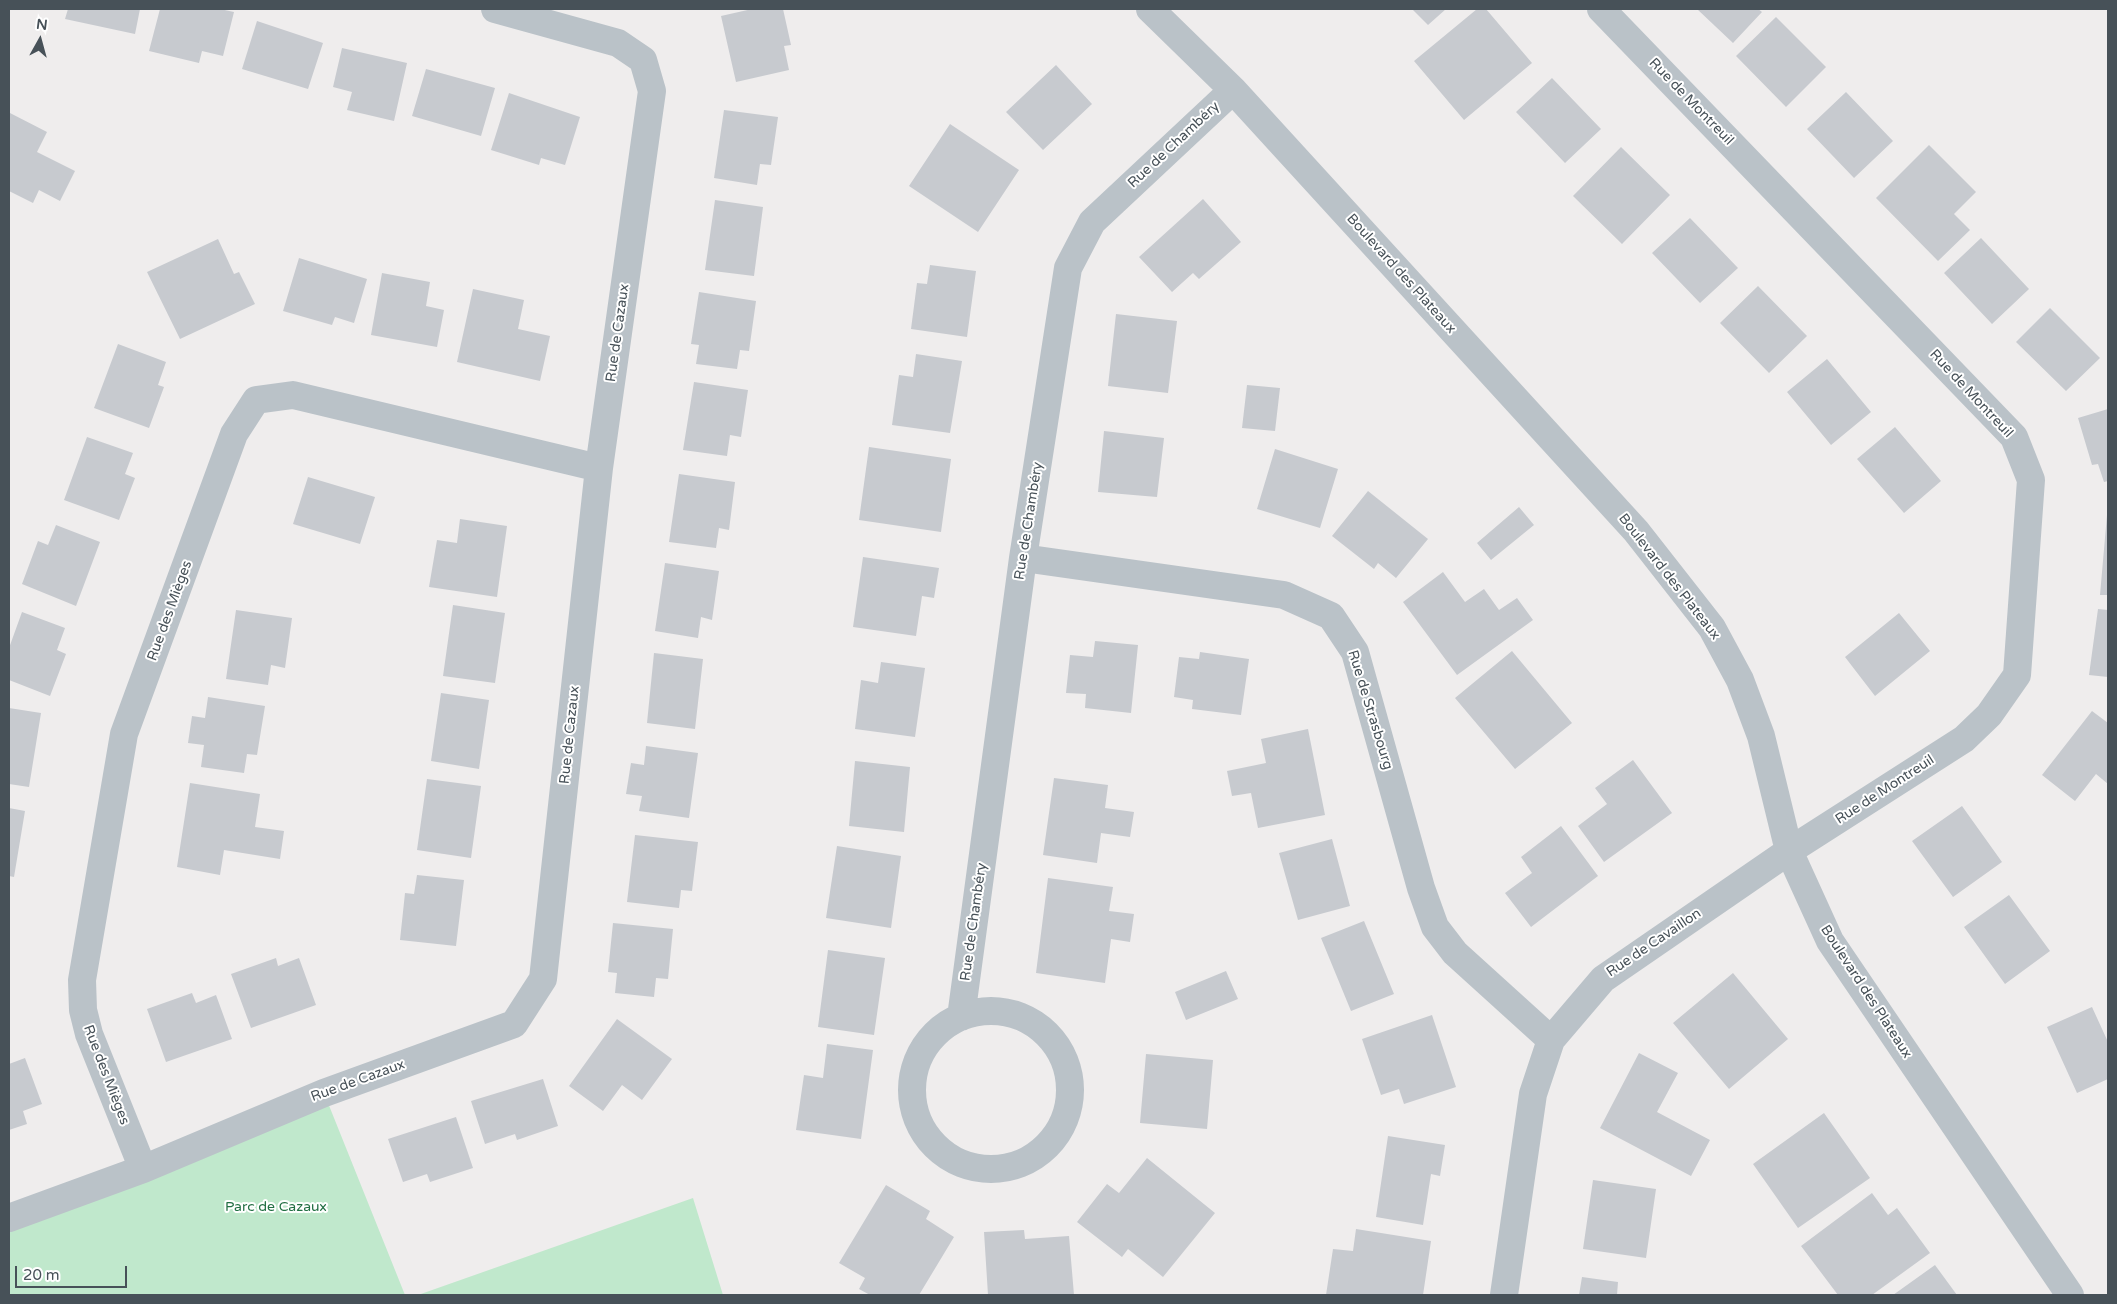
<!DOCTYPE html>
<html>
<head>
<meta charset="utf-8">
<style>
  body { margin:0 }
  #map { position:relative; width:2117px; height:1304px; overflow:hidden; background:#efeded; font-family:"Varela Round",sans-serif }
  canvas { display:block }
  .frame { position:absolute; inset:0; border:10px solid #475158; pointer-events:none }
  .north { position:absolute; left:15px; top:15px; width:50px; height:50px; -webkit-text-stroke:4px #fff; paint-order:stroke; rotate:7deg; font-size:14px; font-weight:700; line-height:20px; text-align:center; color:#475158 }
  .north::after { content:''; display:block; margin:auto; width:18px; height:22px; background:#475158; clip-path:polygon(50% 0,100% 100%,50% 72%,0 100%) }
  .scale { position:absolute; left:15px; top:1266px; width:112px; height:22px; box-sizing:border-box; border:2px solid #475158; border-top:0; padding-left:6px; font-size:15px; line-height:18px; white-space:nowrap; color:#475158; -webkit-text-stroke:4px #fff; paint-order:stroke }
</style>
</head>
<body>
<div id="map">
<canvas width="2117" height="1304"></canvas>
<div class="frame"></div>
<div class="north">N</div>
<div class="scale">20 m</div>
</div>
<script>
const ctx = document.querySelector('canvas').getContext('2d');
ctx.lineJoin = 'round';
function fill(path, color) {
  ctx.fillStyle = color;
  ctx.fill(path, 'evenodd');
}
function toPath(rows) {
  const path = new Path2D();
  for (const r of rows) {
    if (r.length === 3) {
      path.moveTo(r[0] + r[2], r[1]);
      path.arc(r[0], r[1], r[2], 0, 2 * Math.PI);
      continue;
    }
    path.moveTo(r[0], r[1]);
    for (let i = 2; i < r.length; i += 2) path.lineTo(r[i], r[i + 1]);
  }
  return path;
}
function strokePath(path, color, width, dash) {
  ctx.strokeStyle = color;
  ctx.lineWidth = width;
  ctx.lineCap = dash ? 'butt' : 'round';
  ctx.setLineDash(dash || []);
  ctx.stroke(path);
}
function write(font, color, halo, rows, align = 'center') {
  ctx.font = font + ' "Varela Round",sans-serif';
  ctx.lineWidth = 4;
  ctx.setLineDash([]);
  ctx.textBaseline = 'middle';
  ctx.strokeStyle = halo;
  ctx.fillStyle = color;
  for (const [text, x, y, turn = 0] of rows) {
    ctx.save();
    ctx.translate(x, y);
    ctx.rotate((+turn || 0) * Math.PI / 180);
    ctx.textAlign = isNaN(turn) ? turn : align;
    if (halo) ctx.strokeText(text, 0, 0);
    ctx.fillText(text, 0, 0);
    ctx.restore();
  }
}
const green = toPath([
  [324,1093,405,1295,9,1295,9,1225],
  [693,1198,723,1295,418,1295]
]);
const building = toPath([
  [68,9,140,9,135,34,65,19],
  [160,9,220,9,234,12,223,56,202,51,199,63,149,51],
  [752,9,783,9,791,45,784,46,789,70,736,82,721,16],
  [1412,9,1446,9,1428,25],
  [1477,9,1486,9,1532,63,1464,120,1414,61],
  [1697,9,1758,9,1762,12,1733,43],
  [1776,17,1826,67,1786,107,1736,56],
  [257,21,323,43,308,89,242,69],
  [342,48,407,63,394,121,347,110,352,92,333,87],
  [1056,65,1092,104,1043,150,1006,112],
  [426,69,495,88,481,136,412,116],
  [1552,78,1601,129,1565,163,1516,112],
  [1846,92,1893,141,1854,178,1807,129],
  [509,93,580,117,565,165,541,158,539,165,491,150],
  [724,110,778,117,771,165,760,164,757,185,714,178],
  [10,113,47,132,37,152,75,171,60,201,39,190,33,203,9,191],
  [950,124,1019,170,978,232,909,186],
  [1929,145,1976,192,1954,214,1970,230,1938,261,1876,198],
  [1621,147,1670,195,1622,244,1573,196],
  [1203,199,1241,242,1199,279,1193,273,1172,292,1139,257],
  [715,200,763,207,754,276,705,270],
  [1690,218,1738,268,1700,303,1652,253],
  [1981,238,2029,289,1992,324,1944,273],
  [218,239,234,274,239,272,255,304,180,339,147,272],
  [299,258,367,279,354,323,335,317,332,325,283,311],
  [930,265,976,271,967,337,911,329,917,283,927,284],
  [382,273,430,282,426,306,444,310,437,347,371,335],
  [1758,286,1807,336,1769,373,1720,323],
  [473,289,524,300,518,329,550,336,540,381,457,362],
  [699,292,756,301,749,351,740,350,737,369,696,364,699,345,691,344],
  [2050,308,2100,358,2066,391,2016,342],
  [1116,314,1177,321,1168,393,1108,386],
  [118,344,166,362,158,385,164,387,149,428,94,408],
  [916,354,962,361,950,433,892,425,899,375,913,377],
  [1827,359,1871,412,1831,445,1787,392],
  [694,382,748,390,741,437,730,435,727,456,683,450],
  [1247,385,1280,388,1275,431,1242,428],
  [2108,409,2108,481,2104,482,2098,464,2092,465,2078,418],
  [1895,427,1941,481,1904,513,1857,459],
  [1104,431,1164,438,1157,497,1098,492],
  [87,437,133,453,125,474,135,478,119,520,64,500],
  [869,447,951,459,941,532,859,520],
  [1275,449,1338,469,1320,528,1257,509],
  [679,474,735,482,729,530,719,528,716,548,669,542],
  [308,477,375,497,360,544,293,524],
  [1368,491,1428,539,1396,578,1378,563,1374,569,1332,536],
  [1519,507,1534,525,1491,560,1477,543],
  [2107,515,2108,515,2108,595,2100,595],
  [460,519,507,526,497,597,429,587,437,540,457,543],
  [56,525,100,542,76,606,22,584,38,541,48,545],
  [863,557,939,568,934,598,922,596,916,636,853,627],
  [665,563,719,571,712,620,701,617,698,638,655,631],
  [1443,572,1465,602,1484,589,1499,610,1517,598,1533,620,1457,675,1403,602],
  [453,605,505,613,495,683,443,676],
  [2098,609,2108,610,2108,677,2089,675],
  [236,610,292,618,285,668,271,665,268,685,226,679],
  [22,612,65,628,57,650,66,654,50,696,9,680,9,648],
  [1899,613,1930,651,1875,696,1845,657],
  [1095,641,1138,645,1131,713,1085,708,1086,694,1066,693,1070,655,1093,657],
  [1512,651,1572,723,1515,769,1455,698],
  [1200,652,1249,659,1241,715,1192,709,1193,700,1174,697,1179,657,1199,659],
  [654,653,703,659,695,729,647,723],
  [881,662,925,668,915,737,855,729,861,680,878,683],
  [441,693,489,700,479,769,431,761],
  [208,697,265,706,257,755,247,754,244,773,201,767,204,745,188,743,192,716,205,718],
  [9,708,41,713,29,787,9,784],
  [2092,711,2108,723,2108,784,2096,774,2075,801,2042,775],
  [1308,729,1325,815,1258,828,1251,793,1232,796,1227,771,1266,763,1261,739],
  [646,746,698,753,689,818,639,811,642,796,626,794,631,763,644,765],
  [1633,760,1672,813,1604,862,1578,826,1607,804,1595,788],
  [855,761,910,767,904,832,849,826],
  [1054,778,1108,785,1105,808,1134,812,1130,837,1101,833,1097,863,1043,855],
  [427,779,481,786,471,858,417,850],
  [190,783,260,794,255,827,284,831,280,859,224,850,220,875,177,867],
  [1962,806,2002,862,1953,897,1912,841],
  [9,808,25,811,14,877,9,876],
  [1561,826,1598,876,1531,927,1505,893,1532,873,1521,857],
  [635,835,698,842,692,891,681,890,679,908,627,902],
  [1332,839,1350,906,1298,920,1279,853],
  [837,846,901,856,891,928,826,918],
  [417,875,464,880,456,946,400,940,405,893,414,894],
  [1048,878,1113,887,1109,911,1134,914,1130,942,1111,939,1105,983,1036,973],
  [2009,895,2050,951,2005,984,1964,927],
  [1364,921,1394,994,1351,1011,1321,938],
  [613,923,673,929,668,979,656,978,654,997,615,993,617,973,608,972],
  [828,950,885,958,874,1035,818,1027],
  [276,958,278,966,299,958,316,1005,251,1028,231,974],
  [1226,971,1238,999,1186,1020,1175,992],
  [1733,973,1788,1039,1729,1089,1673,1023],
  [192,993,196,1003,216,995,232,1039,166,1062,147,1009],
  [2092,1007,2108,1042,2108,1079,2077,1093,2047,1027],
  [1432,1015,1456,1087,1404,1104,1399,1089,1381,1095,1362,1039],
  [617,1019,672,1059,642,1100,622,1085,603,1111,569,1086],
  [827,1044,873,1050,861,1139,796,1130,804,1075,823,1078],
  [1639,1053,1678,1073,1657,1112,1710,1140,1691,1176,1600,1128],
  [1146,1054,1213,1060,1207,1129,1140,1123],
  [25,1058,42,1104,23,1111,27,1124,9,1130,9,1064],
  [543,1079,558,1126,517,1140,515,1134,485,1144,471,1101],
  [1824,1113,1870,1178,1798,1228,1753,1164],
  [456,1117,473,1168,430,1182,427,1174,403,1182,388,1139],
  [1388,1136,1445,1145,1440,1176,1431,1174,1423,1225,1376,1217],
  [1147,1158,1215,1213,1163,1277,1128,1249,1122,1257,1077,1222,1107,1184,1119,1193],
  [1593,1180,1656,1189,1646,1258,1583,1249],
  [886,1185,930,1211,926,1219,954,1237,919,1295,870,1295,859,1289,865,1278,839,1263],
  [1872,1193,1888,1215,1897,1208,1930,1253,1872,1295,1838,1295,1801,1246],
  [1356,1229,1431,1241,1423,1295,1326,1295,1333,1249,1353,1251],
  [1024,1230,1025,1239,1069,1236,1074,1295,988,1295,984,1232],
  [1935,1265,1957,1295,1893,1295],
  [1582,1277,1618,1282,1617,1295,1579,1295]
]);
const minor = toPath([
  [1150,9,1233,90,1636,531,1712,628,1740,680,1761,736,1789,851,1830,941,2070,1295],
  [1023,558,1284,595,1331,616,1355,652,1421,888,1435,927,1455,953,1551,1040],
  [991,1090,79],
  [961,1017,1023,558,1068,268,1092,222,1233,90],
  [143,1169,89,1034,83,1010,82,980,124,734,234,434,256,400,293,395,599,468],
  [9,1218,143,1169,324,1093,514,1024,543,979,599,468,652,91,643,60,618,43,495,9],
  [1504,1295,1533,1094,1551,1040,1603,979,1789,851,1964,739,1989,715,2017,675,2031,480,2014,437,1601,9]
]);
const streetNames = [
  ["Rue de Montreuil",1691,102,46],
  ["Rue de Chambéry",1174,145,-43],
  ["Boulevard des Plateaux",1401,274,48],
  ["Rue de Cazaux",618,333,-82],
  ["Rue de Montreuil",1971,394,47],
  ["Rue de Chambéry",1029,521,-81],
  ["Boulevard des Plateaux",1669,577,52],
  ["Rue des Mièges",170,611,-70],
  ["Rue de Strasbourg",1370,710,73],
  ["Rue de Cazaux",570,735,-84],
  ["Rue de Montreuil",1885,790,-33],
  ["Rue de Chambéry",974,922,-82],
  ["Rue de Cavaillon",1654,943,-34],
  ["Boulevard des Plateaux",1866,992,57],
  ["Rue des Mièges",106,1075,69],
  ["Rue de Cazaux",358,1081,-20]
];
const parkNames = [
  ["Parc de Cazaux",276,1207]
];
fill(green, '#c0e8cc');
fill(building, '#c7cacf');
strokePath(minor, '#bac2c8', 28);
write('14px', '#475158', '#fff', streetNames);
write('14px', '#226f43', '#fff', parkNames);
</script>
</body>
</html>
